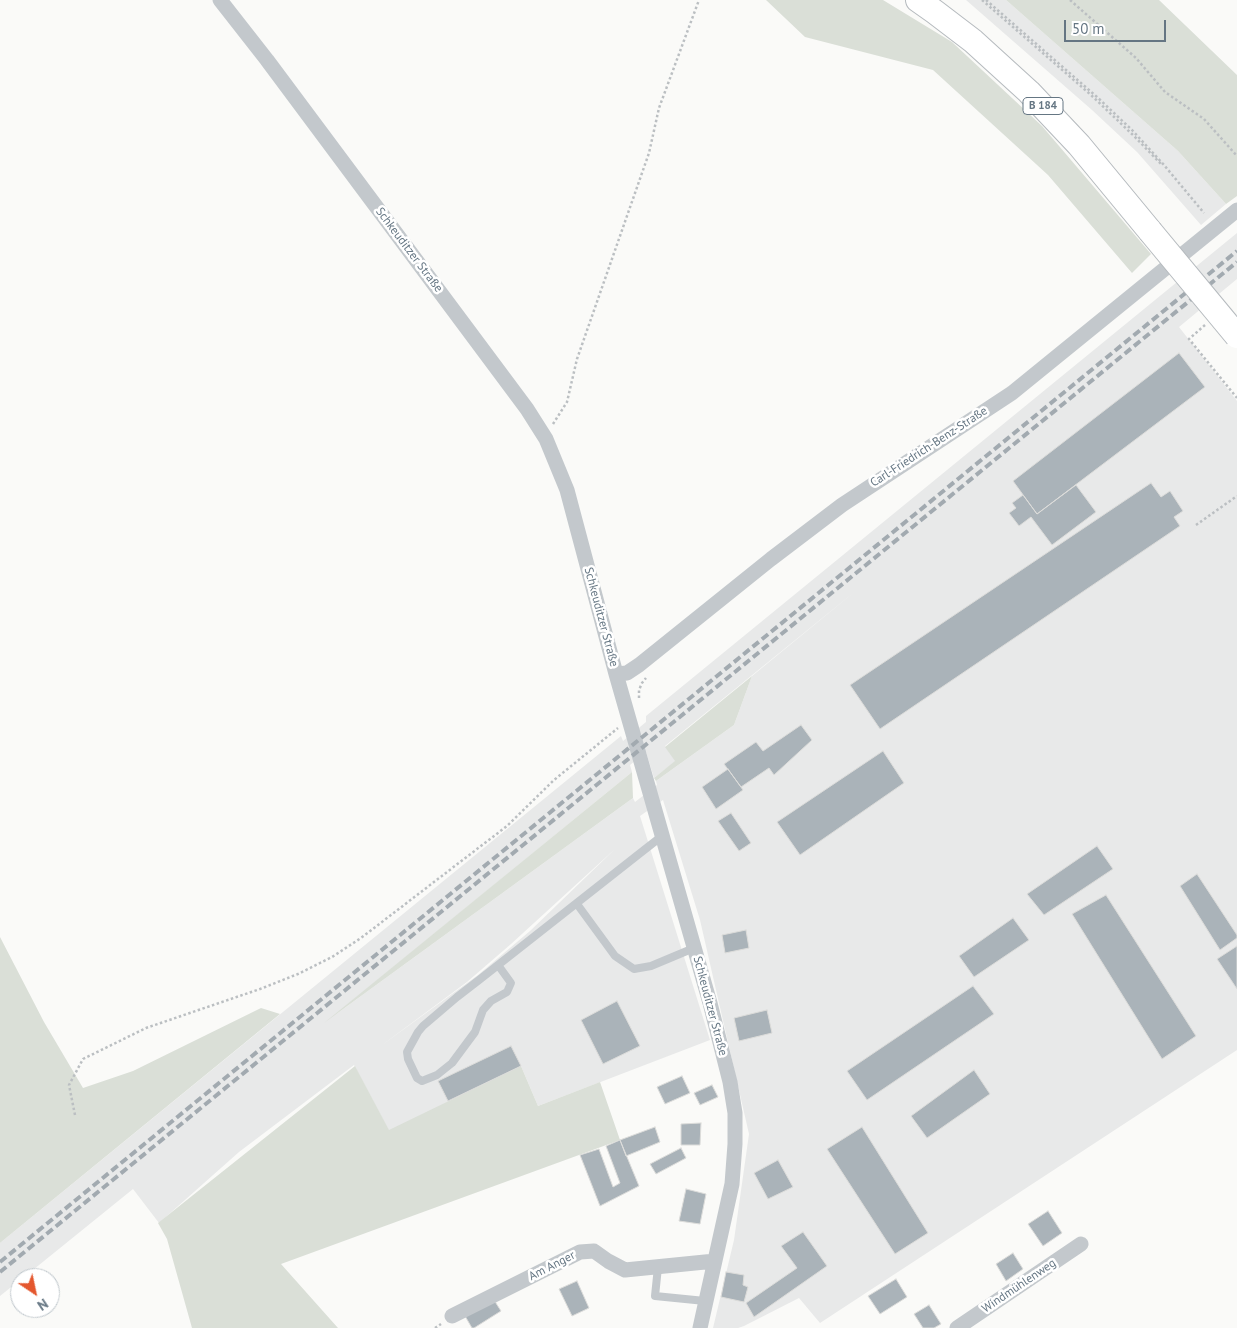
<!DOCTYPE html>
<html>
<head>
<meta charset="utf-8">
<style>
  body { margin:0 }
  #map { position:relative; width:1237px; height:1328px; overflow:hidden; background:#fafaf8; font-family:"PT Sans",sans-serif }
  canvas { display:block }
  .north { position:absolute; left:10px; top:1268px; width:50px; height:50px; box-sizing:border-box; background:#fff; border:1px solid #c1c8cd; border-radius:50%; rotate:146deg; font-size:14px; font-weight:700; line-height:20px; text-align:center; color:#657683 }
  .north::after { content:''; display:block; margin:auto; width:18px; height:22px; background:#e4572e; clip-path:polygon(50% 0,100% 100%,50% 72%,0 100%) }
  .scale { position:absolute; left:1064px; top:20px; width:102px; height:22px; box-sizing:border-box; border:2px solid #657683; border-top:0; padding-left:6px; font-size:15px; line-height:18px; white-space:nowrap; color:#657683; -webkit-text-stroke:4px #fff; paint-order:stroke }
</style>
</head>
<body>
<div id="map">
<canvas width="1237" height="1328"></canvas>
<div class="north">N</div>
<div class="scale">50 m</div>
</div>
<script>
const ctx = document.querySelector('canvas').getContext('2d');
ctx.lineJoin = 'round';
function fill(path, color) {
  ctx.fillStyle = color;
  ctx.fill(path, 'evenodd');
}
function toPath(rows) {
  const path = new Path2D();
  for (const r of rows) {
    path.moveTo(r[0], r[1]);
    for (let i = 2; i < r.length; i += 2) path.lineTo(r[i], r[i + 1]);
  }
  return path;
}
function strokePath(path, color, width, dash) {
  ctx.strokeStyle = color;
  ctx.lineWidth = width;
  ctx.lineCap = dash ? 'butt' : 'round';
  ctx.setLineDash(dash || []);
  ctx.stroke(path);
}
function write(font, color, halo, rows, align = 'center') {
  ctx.font = font + ' "PT Sans",sans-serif';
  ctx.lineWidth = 5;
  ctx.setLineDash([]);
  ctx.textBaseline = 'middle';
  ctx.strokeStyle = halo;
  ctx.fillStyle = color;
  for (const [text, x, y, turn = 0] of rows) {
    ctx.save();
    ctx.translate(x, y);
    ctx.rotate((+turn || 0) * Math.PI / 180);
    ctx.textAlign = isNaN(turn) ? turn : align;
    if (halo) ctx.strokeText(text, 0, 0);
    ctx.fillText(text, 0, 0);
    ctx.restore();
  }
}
const built = toPath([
  [966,0,1006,0,1178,151,1226,204,1201,225,1137,152,1092,110],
  [1237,233,1237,279,1179,327,1237,401,1237,1050,820,1323,799,1298,744,1326,738,1328,713,1328,734,1240,749,1134,700,920,663,800,640,816,710,1040,538,1106,521,1066,389,1131,354,1065,239,1152,159,1223,133,1189,23,1278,20,1278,20,1280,0,1296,0,1243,621,736,623,741,646,722,646,716],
  [858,589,752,676,734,725,656,781,657,785,635,802,633,798,335,1015,632,772,630,765,646,752,654,778,676,761,665,746],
  [615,849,530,931,478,975,378,1048,467,982,511,944]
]);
const green = toPath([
  [766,0,883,0,952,42,1042,126,1151,254,1132,273,1048,175,933,70,805,37],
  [1006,0,1159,0,1237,75,1237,196,1226,204,1178,151],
  [752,676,734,725,656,781,654,778,675,761,665,747],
  [632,772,633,798,324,1023],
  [0,937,44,1022,83,1088,133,1071,261,1008,280,1014,0,1243],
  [355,1066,389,1130,521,1066,538,1106,600,1082,620,1140,281,1264,338,1328,192,1328,167,1239,158,1223]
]);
const building = toPath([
  [1179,353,1205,387,1037,514,1013,481,1179,353],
  [1151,483,1161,497,1170,491,1183,511,1174,517,1180,526,880,729,850,685,1151,483],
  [1076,485,1096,512,1052,545,1031,517,1019,526,1009,513,1016,508,1012,503,1023,495,1037,514,1076,485],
  [801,725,812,740,774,775,769,768,741,787,724,764,756,742,763,751,801,725],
  [883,751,904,783,800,855,777,822,883,751],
  [728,769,743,790,716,809,702,787,728,769],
  [731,813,751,843,739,851,718,821,731,813],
  [1097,846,1113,869,1044,915,1027,894,1097,846],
  [1197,874,1237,935,1237,938,1220,950,1180,886,1197,874],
  [1106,895,1196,1036,1162,1059,1072,914,1106,895],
  [1013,918,1029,940,974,977,959,956,1013,918],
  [746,930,749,948,725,953,722,935,746,930],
  [1237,946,1237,989,1217,959,1237,946],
  [973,986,994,1014,867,1100,847,1071,973,986],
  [617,1001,640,1046,603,1064,581,1020,617,1001],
  [767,1010,772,1033,739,1041,734,1018,767,1010],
  [511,1046,521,1066,448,1101,438,1081,511,1046],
  [974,1070,990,1094,927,1138,911,1116,974,1070],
  [682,1076,690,1093,665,1104,657,1087,682,1076],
  [712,1085,718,1097,700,1105,694,1093,712,1085],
  [701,1123,700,1145,681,1145,681,1124,701,1123],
  [655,1127,660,1142,626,1156,620,1140,655,1127],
  [862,1127,928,1233,895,1254,827,1149,862,1127],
  [620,1140,639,1186,600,1206,580,1155,599,1149,613,1187,620,1183,606,1146,620,1140],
  [681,1148,686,1158,656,1174,650,1164,681,1148],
  [778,1160,793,1187,768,1199,754,1173,778,1160],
  [686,1189,706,1194,700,1224,679,1221,686,1189],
  [1048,1211,1062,1233,1043,1246,1028,1224,1048,1211],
  [803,1232,827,1266,754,1317,746,1303,797,1268,781,1246,803,1232],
  [1013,1253,1023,1269,1006,1281,996,1264,1013,1253],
  [726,1272,744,1275,743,1285,748,1287,744,1302,721,1297,726,1272],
  [896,1279,907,1297,880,1314,868,1296,896,1279],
  [577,1281,589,1308,572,1316,559,1289,577,1281],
  [494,1300,501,1311,474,1328,472,1328,465,1316,494,1300],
  [929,1305,941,1324,934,1328,923,1328,914,1314,929,1305]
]);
const path = toPath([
  [982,0,1091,95,1134,136,1161,164,1163,164],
  [986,0,1097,97,1132,130,1164,165,1204,213],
  [1070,0,1136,58,1165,92,1204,119,1237,156],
  [1205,325,1189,339,1237,398],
  [553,424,567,402,577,359,649,153,659,108,699,0],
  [1196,525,1237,496],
  [639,698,639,690,642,683,646,678],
  [75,1115,69,1085,83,1059,146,1028,260,989,298,974,332,957,361,938,507,826,554,780,618,728],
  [435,1328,441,1324]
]);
const lane = toPath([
  [577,904,615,956,634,969,651,966,694,948],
  [498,965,511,983,507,992,491,1001,483,1010,475,1032,452,1063,437,1075,422,1081,417,1078,408,1059,407,1052,418,1032,423,1026,457,997,479,980,639,854,662,836],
  [658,1267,655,1296,705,1301]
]);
const street = toPath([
  [220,0,267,60,527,409,546,439,567,490,616,674,710,1003,730,1082,735,1113,735,1144,732,1184,700,1328],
  [616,674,627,673,639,665,771,559,842,505,1012,393,1237,210],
  [452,1316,580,1252,594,1251,608,1261,625,1270,715,1261],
  [957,1328,1081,1244]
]);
const primary = toPath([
  [918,0,935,12,973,41,1029,92,1079,145,1150,231]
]);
const rail = toPath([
  [0,1262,1237,251],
  [0,1272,1237,262]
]);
const primaryBridge = toPath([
  [1150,231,1237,336]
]);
const shields = [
  [1043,106,40]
];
const shieldNames = [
  ["B 184",1043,106]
];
const streetNames = [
  ["Schkeuditzer Straße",409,250,53],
  ["Carl-Friedrich-Benz-Straße",929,447,-33],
  ["Schkeuditzer Straße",601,617,75],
  ["Schkeuditzer Straße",710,1006,75],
  ["Am Anger",552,1266,-27],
  ["Windmühlenweg",1019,1286,-34]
];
fill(built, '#e8e9e9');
fill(green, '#dadfd7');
fill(building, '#aab3b9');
strokePath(building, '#dcdcda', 1);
strokePath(primary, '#b5babe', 26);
strokePath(path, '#bbbfc2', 2.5, [2.5, 2.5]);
strokePath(lane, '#c3c8cc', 8);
strokePath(street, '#c3c8cc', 15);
strokePath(primary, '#fff', 24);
strokePath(rail, '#a2aab0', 4, [8, 4]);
strokePath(primaryBridge, '#b5babe', 26, []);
strokePath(primaryBridge, '#fff', 24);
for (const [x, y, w] of shields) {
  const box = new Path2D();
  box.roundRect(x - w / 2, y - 8.5, w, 17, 4);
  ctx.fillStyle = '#fff';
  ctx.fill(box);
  strokePath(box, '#657683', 1);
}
write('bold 11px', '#657683', null, shieldNames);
write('12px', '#657683', '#fff', streetNames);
</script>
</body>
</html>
